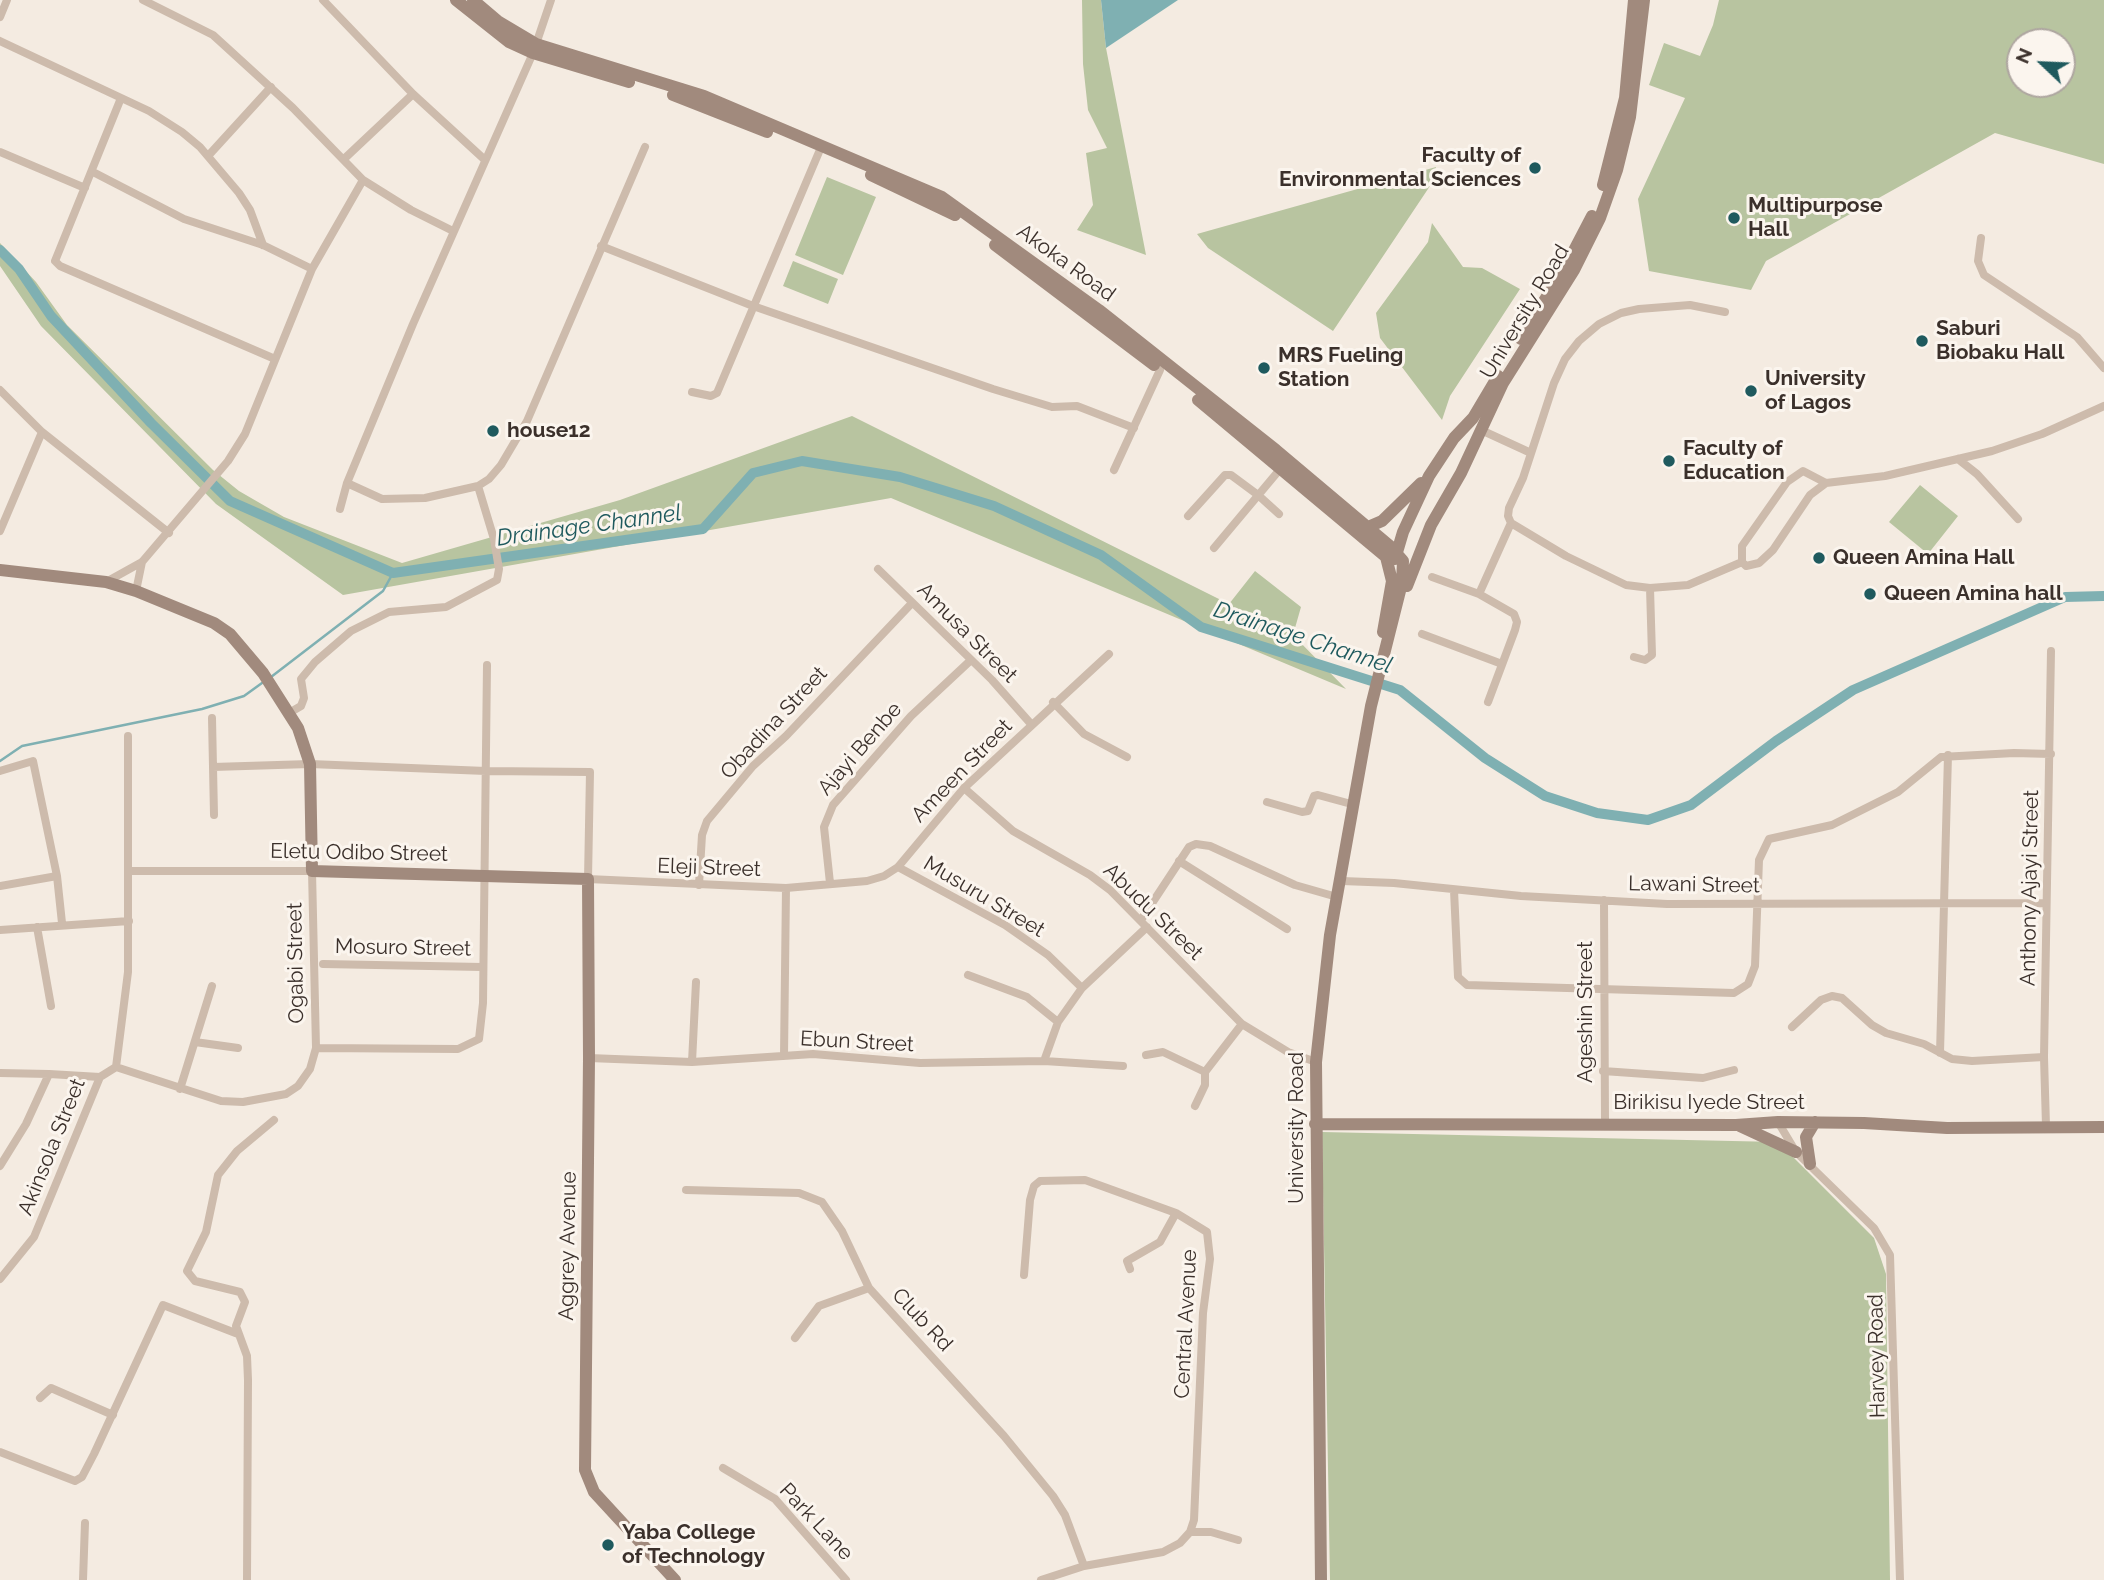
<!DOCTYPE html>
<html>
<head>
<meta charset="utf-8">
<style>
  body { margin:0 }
  #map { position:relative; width:2104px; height:1580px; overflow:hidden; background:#f4ebe1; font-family:Raleway,sans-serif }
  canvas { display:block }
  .north { position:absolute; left:2006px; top:28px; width:70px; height:70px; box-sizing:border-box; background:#fbf5ee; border:2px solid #aea6a0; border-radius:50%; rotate:293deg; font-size:19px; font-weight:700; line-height:28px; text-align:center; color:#3b302b }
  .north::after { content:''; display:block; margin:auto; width:24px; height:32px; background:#1f5a5e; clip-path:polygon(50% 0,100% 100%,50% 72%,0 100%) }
</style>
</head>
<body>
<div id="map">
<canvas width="2104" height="1580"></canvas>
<div class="north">N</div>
</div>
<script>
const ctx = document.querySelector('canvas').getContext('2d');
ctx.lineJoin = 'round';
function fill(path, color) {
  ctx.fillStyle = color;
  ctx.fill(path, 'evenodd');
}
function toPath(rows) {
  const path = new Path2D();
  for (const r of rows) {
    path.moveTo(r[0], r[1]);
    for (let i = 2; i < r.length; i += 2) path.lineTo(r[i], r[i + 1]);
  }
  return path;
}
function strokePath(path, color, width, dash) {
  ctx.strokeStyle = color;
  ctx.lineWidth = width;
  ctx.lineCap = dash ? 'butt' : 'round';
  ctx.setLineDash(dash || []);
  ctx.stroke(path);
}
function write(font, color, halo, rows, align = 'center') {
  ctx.font = font + ' Raleway,sans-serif';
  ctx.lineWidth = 6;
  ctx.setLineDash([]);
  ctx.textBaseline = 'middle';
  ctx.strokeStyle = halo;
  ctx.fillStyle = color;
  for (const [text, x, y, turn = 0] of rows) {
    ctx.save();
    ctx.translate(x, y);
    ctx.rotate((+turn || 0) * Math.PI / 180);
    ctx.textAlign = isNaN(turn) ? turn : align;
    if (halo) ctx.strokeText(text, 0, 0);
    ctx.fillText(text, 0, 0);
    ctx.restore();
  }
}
const green = toPath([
  [1082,0,1101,0,1106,48,1146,255,1077,230,1093,205,1086,153,1107,148,1088,110,1083,64],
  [1719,0,2104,0,2104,164,1995,133,1766,261,1751,290,1649,271,1638,199,1685,98,1649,85,1664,43,1700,56,1713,25],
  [2020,42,2062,42,2062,84,2020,84],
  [1436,167,1432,183,1333,331,1208,248,1197,234],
  [827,177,876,197,843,275,795,255],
  [1432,223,1463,267,1482,268,1520,289,1450,396,1442,420,1380,338,1376,313,1428,242],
  [0,243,36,282,67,325,213,470,239,491,284,517,402,563,620,500,852,416,1229,604,1255,571,1301,607,1293,635,1346,689,891,498,343,595,216,504,41,326,0,266],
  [793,261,838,279,828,304,783,286],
  [1920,485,1958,516,1928,554,1889,522],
  [1322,1132,1778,1142,1874,1238,1886,1274,1890,1580,1330,1580]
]);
const water = toPath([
  [1101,0,1178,0,1106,48]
]);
const stream = toPath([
  [271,677,383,591,393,573],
  [0,761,22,746,202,709,244,696,262,683]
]);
const canal = toPath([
  [0,250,19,269,51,316,151,423,230,501,393,573,703,529,753,473,802,461,900,477,994,506,1101,555,1201,627,1400,690,1485,758,1545,796,1597,813,1648,820,1691,805,1776,741,1853,690,2065,597,2104,596]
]);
const street = toPath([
  [143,0,213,35,293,108,363,180,411,210,453,231],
  [323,0,413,94,485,160],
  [0,17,7,0],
  [0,41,149,111,182,132,200,147,239,193,250,210,263,245],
  [121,98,55,261,60,266,275,359],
  [0,152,85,188],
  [208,156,271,87],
  [344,159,413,94],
  [93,172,184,219,263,245,312,269],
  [1981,238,1978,261,1984,275,2077,337,2104,368],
  [601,246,753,306,993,389,1052,407,1077,406,1134,428],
  [1725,312,1690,305,1639,309,1621,313,1599,324,1579,341,1565,359,1554,383,1523,478,1509,508,1508,516,1511,523,1566,556,1626,585,1650,588,1688,585,1742,562,1746,566,1759,563,1773,550,1810,495,1826,483,1885,476,1992,451,2042,434,2104,406],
  [0,390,42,432,169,533],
  [692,392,711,396,717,393,819,152],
  [1481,430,1531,453],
  [1958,459,1977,474,2018,519],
  [1114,470,1160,370],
  [347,483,382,499,425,498,478,486,489,479,501,465,527,421,645,147],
  [340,509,347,483,413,324,533,53,551,0],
  [1188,516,1225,475,1231,475,1258,495,1279,514],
  [0,531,42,432],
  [1214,548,1281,468],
  [1742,562,1742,546,1787,482,1803,471,1826,483],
  [878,569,992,680,1031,724],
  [1432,577,1479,594,1514,614,1517,622,1515,630,1488,702],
  [106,582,142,562,228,461,245,434,312,269,363,180],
  [136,591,142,562],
  [1479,594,1511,523],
  [1422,634,1502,664],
  [1634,657,1645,660,1652,655,1650,588],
  [1053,702,1084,734,1127,757],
  [289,713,301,706,304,698,301,679,315,662,351,631,389,612,446,607,497,580,499,569,494,539,478,486],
  [212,718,213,767,310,764,486,771,590,772,588,879,786,888,867,881,884,876,898,867,964,788,1109,654],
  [213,767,214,815],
  [0,771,33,761,57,876],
  [964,788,1013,831,1090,875,1110,890,1242,1024,1288,1052,1316,1062],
  [1267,802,1302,812,1308,811,1314,796,1318,795,1355,805],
  [1179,861,1287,929],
  [898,867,1005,925,1048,955,1082,988],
  [1342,881,1394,883,1521,896,1667,904,2046,903],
  [830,883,824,827,833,805,911,716,971,660],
  [699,885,702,835,707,821,753,766,786,736,912,603],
  [0,886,57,876,62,923],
  [1454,890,1458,977,1467,985,1734,993,1748,984,1755,966,1759,860,1769,839,1832,825,1898,792,1941,757,2014,753,2051,754],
  [1604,900,1605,1123],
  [1141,920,1189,847,1196,844,1210,846,1295,885,1337,897],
  [37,927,51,1006],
  [0,930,129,921],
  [323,964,482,967],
  [968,975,1027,997,1058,1022],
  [1792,1027,1821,1000,1832,996,1842,998,1872,1025,1886,1033,1924,1044,1952,1059,1972,1061,2044,1057],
  [195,1042,238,1048],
  [316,1048,458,1049,479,1039,483,1003,487,665],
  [1940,1053,1948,755],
  [1146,1055,1163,1052,1205,1072,1242,1024],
  [784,1056,786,888],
  [589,1058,692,1062,813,1054,920,1063,1044,1061,1123,1066],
  [1044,1061,1058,1022,1082,988,1147,927],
  [692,1062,696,982],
  [116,1067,221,1101,243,1102,286,1094,298,1086,310,1069,316,1048,312,871,128,871],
  [116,1067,128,972,128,736],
  [1603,1071,1703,1078,1734,1070],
  [0,1073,49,1074],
  [180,1089,212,986],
  [1195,1106,1205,1085,1205,1072],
  [1778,1122,1796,1152,1874,1228,1890,1255,1900,1580],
  [2046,1126,2044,1057,2051,651],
  [0,1166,26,1124,49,1074,100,1077],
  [686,1190,799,1193,822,1202,842,1231,869,1288,1004,1436,1053,1496,1065,1515,1084,1566],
  [1130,1269,1127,1261,1160,1242,1176,1213],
  [1024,1275,1030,1200,1034,1186,1040,1181,1085,1180,1176,1213,1207,1232,1210,1259,1203,1313,1194,1520,1190,1532,1180,1543,1163,1552,1084,1566,1041,1580],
  [0,1279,34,1237,100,1077,116,1067],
  [795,1338,819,1306,869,1288],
  [40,1398,51,1388,113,1415],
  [0,1452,75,1481,82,1477,94,1454,163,1305,238,1334],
  [723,1468,775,1499,846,1580],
  [1190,1532,1211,1532,1238,1540],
  [83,1580,85,1523],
  [247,1580,248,1380,247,1356,236,1326,245,1302,240,1292,195,1281,187,1271,206,1232,218,1175,237,1151,274,1120]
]);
const secondary = toPath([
  [456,0,509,42,533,53,629,82],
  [473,0,499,22,536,44,704,96,942,197,1099,310,1276,450,1390,546,1403,561,1402,583,1371,706,1330,935,1316,1062,1321,1580],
  [673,95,767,132],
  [871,175,955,215],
  [1603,185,1625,98,1634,0],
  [995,245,1154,365],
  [1521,339,1568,262,1592,216],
  [1198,400,1386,557,1392,581,1383,632],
  [1368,527,1382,521,1421,483],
  [1395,559,1403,532,1429,476,1454,438,1473,418,1498,376],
  [0,570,106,582,136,591,214,623,230,634,263,673,298,728,310,764,312,871,588,879,589,1058,585,1470,594,1492,675,1580],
  [1407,586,1431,525,1461,473,1503,383,1574,270,1600,218,1617,170,1630,117,1644,0],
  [1315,1124,1736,1125,1778,1122,1864,1123,1947,1128,2104,1127],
  [1740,1126,1796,1152],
  [1810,1164,1806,1137,1815,1122]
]);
const markers = [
  [1535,168,7,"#1f5a5e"],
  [1734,218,7,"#1f5a5e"],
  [1922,341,7,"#1f5a5e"],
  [1264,368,7,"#1f5a5e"],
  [1751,391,7,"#1f5a5e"],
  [493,431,7,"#1f5a5e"],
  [1669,461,7,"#1f5a5e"],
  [1819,558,7,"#1f5a5e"],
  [1870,594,7,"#1f5a5e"],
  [608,1545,7,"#1f5a5e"]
];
const poiNames = [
  ["Faculty of",1521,156,"right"],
  ["Environmental Sciences",1521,180,"right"],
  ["Multipurpose",1748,206],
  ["Hall",1748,230],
  ["Saburi",1936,329],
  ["Biobaku Hall",1936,353],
  ["MRS Fueling",1278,356],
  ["Station",1278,380],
  ["University",1765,379],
  ["of Lagos",1765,403],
  ["house12",507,431],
  ["Faculty of",1683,449],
  ["Education",1683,473],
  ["Queen Amina Hall",1833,558],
  ["Queen Amina hall",1884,594],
  ["Yaba College",622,1533],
  ["of Technology",622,1557]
];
const streetNames = [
  ["Akoka Road",1066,263,36],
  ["University Road",1525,312,-59],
  ["Amusa Street",967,633,45],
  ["Obadina Street",774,723,-47],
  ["Ajayi Benbe",860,749,-49],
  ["Ameen Street",962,771,-46],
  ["Eletu Odibo Street",359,853,1],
  ["Eleji Street",709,868,2],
  ["Lawani Street",1694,885,1],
  ["Anthony Ajayi Street",2030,888,-89],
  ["Musuru Street",984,897,31],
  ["Abudu Street",1153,912,44],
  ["Mosuro Street",403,948,1],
  ["Ogabi Street",296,963,-91],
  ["Ageshin Street",1586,1012,-90],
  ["Ebun Street",857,1042,3],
  ["Birikisu Iyede Street",1709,1103],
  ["University Road",1297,1128,-90],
  ["Akinsola Street",52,1147,-68],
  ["Aggrey Avenue",568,1246,-89],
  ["Club Rd",922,1320,47],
  ["Central Avenue",1186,1324,-87],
  ["Harvey Road",1877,1356,-91],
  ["Park Lane",816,1522,47]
];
const waterNames = [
  ["Drainage Channel",589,526,-8],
  ["Drainage Channel",1303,638,18]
];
fill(green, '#b8c4a0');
fill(water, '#7fb0b2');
strokePath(stream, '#7fb0b2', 2.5);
strokePath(canal, '#7fb0b2', 10);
strokePath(street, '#cdbbac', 8);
strokePath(secondary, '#a18a7d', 12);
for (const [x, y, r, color] of markers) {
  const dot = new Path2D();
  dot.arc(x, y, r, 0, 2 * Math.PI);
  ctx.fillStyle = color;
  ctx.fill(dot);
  strokePath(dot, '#fbf5ee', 2.5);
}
write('bold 21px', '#3b302b', '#fbf5ee', poiNames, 'left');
write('21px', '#3b302b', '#fbf5ee', streetNames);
write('italic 23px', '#1f5a5e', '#fbf5ee', waterNames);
</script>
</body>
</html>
